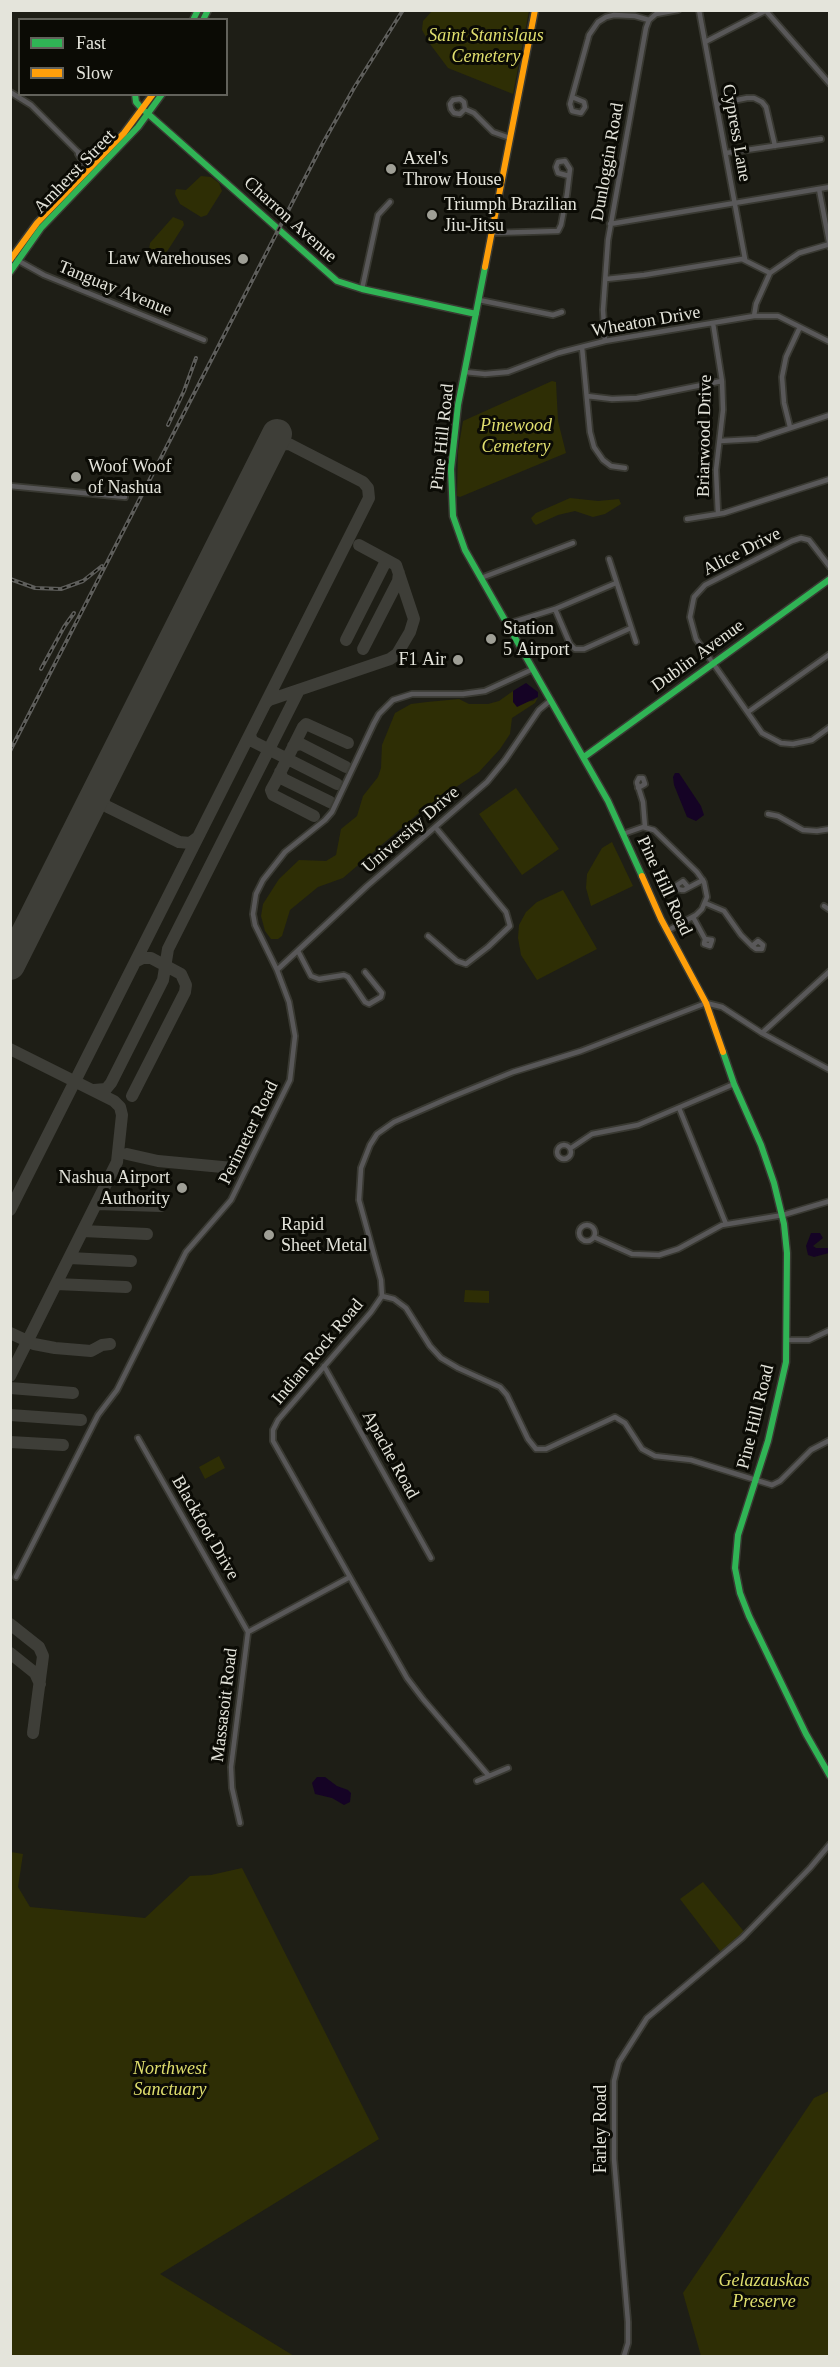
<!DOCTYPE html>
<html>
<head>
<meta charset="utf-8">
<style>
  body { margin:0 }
  #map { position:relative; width:840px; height:2367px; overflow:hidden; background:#1e1e16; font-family:Georgia,serif }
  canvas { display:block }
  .frame { position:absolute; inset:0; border:12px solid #e4e4db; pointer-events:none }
  .legend { position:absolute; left:18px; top:18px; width:210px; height:78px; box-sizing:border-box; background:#0b0b05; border:2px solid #62625b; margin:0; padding:8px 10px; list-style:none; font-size:18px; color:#e4e4db }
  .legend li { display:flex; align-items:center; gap:12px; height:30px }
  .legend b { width:30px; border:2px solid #62625b }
</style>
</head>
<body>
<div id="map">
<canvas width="840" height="2367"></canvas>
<div class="frame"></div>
<ul class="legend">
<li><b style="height:8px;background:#30b455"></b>Fast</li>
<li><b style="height:8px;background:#ff9f0a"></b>Slow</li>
</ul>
</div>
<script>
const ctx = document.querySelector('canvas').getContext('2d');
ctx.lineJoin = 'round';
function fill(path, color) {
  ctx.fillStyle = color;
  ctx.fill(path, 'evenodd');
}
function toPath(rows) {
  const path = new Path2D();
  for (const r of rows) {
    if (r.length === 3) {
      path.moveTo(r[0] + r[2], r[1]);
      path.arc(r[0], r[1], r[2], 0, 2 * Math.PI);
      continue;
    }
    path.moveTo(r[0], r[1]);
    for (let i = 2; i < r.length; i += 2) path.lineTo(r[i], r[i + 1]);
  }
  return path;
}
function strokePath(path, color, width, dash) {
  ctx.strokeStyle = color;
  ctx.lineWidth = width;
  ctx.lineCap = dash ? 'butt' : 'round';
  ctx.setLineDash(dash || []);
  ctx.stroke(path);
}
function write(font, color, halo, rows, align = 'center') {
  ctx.font = font + ' Georgia,serif';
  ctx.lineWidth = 6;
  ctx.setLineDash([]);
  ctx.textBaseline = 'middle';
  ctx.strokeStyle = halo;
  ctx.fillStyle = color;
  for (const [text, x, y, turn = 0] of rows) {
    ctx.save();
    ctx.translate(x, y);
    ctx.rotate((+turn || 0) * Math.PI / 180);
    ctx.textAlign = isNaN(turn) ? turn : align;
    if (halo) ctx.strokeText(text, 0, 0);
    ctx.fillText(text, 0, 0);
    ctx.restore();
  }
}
const green = toPath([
  [432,11,529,11,513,94,448,68,430,44,422,30,423,21],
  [201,176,211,177,219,183,222,191,207,215,201,217,180,204,175,194,176,189,186,190],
  [173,217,183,221,184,225,168,250,162,256,152,255,149,250,150,243],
  [552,381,556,382,558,421,566,453,460,497,457,496,458,451,463,421],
  [570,498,598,501,619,499,621,504,605,514,593,517,575,511,558,515,536,525,533,522,531,518,536,513],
  [513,691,513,702,533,701,538,697,535,703,512,718,510,734,500,749,479,772,427,806,343,878,318,887,290,910,282,936,278,939,271,939,265,931,261,916,263,904,279,879,299,860,326,861,336,855,341,829,357,816,363,796,378,777,381,768,382,745,395,713,411,704,427,702,459,699,469,704,488,704,499,701],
  [516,788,559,849,522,875,479,814],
  [612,842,633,886,591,906,586,888,587,874,602,848],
  [563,890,597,949,537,980,521,955,518,938,519,925,526,912,537,902],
  [465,1290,489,1291,489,1303,464,1302],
  [219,1456,225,1468,205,1479,199,1467],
  [11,1852,23,1854,18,1887,30,1907,145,1918,190,1876,211,1875,242,1868,379,2139,160,2274,294,2356,11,2356],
  [703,1882,746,1934,723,1955,680,1899],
  [829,2091,829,2356,701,2356,683,2293,814,2098]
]);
const water = toPath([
  [526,683,538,692,538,697,517,707,513,702,513,691],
  [675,773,679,773,701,806,704,815,696,821,687,817,674,785,673,777],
  [811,1233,820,1233,823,1238,813,1246,816,1248,829,1248,829,1253,814,1257,808,1255,806,1246],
  [317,1777,325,1777,337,1786,348,1790,351,1793,350,1802,344,1805,332,1798,315,1794,312,1783]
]);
const taxiway = toPath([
  [346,640,385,563,383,558],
  [363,649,398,581,399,573],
  [265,704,269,700,390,659,397,654,410,632,414,619,396,565,359,545],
  [250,735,252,741,337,784],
  [293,746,301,744,346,767],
  [280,772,283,779,330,802],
  [103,781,100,795,106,806,179,842,190,843,198,837],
  [86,814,98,805,106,806],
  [314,816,273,795,271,790,276,781,303,727,306,724,348,743],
  [10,1049,114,1101,120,1107,122,1115,117,1162,10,1376],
  [94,1090,106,1089,111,1083,163,980,168,949,299,690],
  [132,1096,185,992,186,985,181,974,151,958,143,958,135,962],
  [127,1154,158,1161,233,1168],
  [97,1204,161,1206],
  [10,1210,369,498,368,488,363,482,289,444,276,445,267,454],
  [83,1231,147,1234],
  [69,1258,131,1261],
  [56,1284,126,1287],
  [10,1333,34,1344,55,1348,91,1351,102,1345,110,1344],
  [10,1388,73,1393],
  [10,1415,81,1420],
  [10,1442,63,1445],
  [10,1624,39,1647,43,1656,33,1733],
  [10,1653,35,1673,40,1684]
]);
const runway = toPath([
  [10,965,277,434]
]);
const street = toPath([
  [699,10,745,259],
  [766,11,830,84],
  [707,41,767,10],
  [10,92,31,105,77,151,90,162,95,163],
  [572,97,584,102,585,107,581,113,572,111,570,104,588,39,589,35,598,22,606,17,614,15,635,16,649,20],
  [717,104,747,98,754,98,762,102,766,107,775,146],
  [465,109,464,102,460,99,453,100,450,104,451,109,454,113,460,114,465,109,474,113,493,132,510,138],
  [726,153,821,139],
  [78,154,86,166,86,173],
  [819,189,830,247],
  [610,224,830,187],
  [493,233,558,231,561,225,567,194,570,169,565,161,558,162,556,167,558,173,569,176],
  [17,260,44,275,204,340],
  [606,279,644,275,742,259,770,273],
  [362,289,378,215,390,202],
  [479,300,553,315,562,312],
  [754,316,756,304,770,273,799,253,830,244],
  [713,323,722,381,723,410,716,470,718,514],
  [605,341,603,310,608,240,646,28,649,20,656,14,678,10],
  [582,347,590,432,594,447,603,460,611,466,625,468],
  [465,372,485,374,508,372,558,353,605,341,754,316,778,316,830,342],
  [587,396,612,399,637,398,722,381],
  [790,427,784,403,782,377,786,357,800,327],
  [720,441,757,439,830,415],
  [10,486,125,497],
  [687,519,724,513,830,479],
  [609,559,636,642],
  [830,567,809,540,801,538,792,541,705,585,694,597,690,617,696,639,762,733,781,743,793,744,812,740,830,727],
  [481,578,573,543],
  [555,609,570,644,575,649,584,649,631,628],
  [507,624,555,609,616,583],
  [748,712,830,654],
  [638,788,645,784,643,778,639,778,637,782,637,783,643,802,645,827],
  [768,814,778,816,803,830,817,831,830,829],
  [623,834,643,827,654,830,697,872,704,882,707,897,702,909,696,915,667,931],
  [688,887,683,881,677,885,678,889,682,890,684,890,703,880],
  [705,903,724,911,741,935,752,946,756,949,762,949,763,945,758,941,752,946],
  [824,906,830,910],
  [693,917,705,939,704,944,710,946,712,940,705,939],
  [428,936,457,961,466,964,488,947,510,926,506,912,436,828],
  [298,951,311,976,319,979,344,975,348,977,365,1002,369,1004,381,997,382,993,365,972],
  [277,970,367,886,487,782,505,760,539,710,551,700],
  [762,1033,830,971],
  [679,1108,726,1224],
  [564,1152,7],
  [571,1148,592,1134,638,1125,734,1084],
  [587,1233,8],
  [594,1237,632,1254,659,1255,678,1249,722,1225,783,1215,830,1201],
  [382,1296,394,1299,406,1308,430,1346,441,1358,458,1368,500,1387,507,1395,528,1439,536,1449,546,1449,615,1417,625,1423,642,1449,655,1456,691,1460,772,1485,780,1481,811,1450,830,1440],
  [787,1340,809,1340,830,1330],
  [324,1366,431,1558],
  [138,1438,248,1632],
  [16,1577,98,1415,117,1390,186,1252,231,1200,290,1080,295,1036,289,1002,277,970,255,925,253,914,256,894,263,880,285,852,325,820,332,812,374,723,379,714,393,700,412,694,463,694,485,691,533,669],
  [489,1776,423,1699,407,1678,273,1441,273,1430,278,1420,371,1312,382,1296,381,1280,359,1200,361,1168,370,1145,377,1134,394,1122,449,1098,513,1072,581,1051,706,1003,722,1007,762,1033,830,1070],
  [477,1781,508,1768],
  [240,1823,232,1788,231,1767,248,1632,350,1577],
  [624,2356,628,2343,628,2322,614,2159,614,2081,619,2062,647,2018,742,1938,810,1868,830,1844]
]);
const fast = toPath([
  [193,20,198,10],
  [203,20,208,10],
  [135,94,136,102,143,110],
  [146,112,337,281,362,289,476,314],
  [485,267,458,405,451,469,453,516,465,550,608,801,642,876],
  [10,272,41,228,138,127,162,94],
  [584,757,830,579],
  [723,1052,734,1084,761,1145,774,1183,784,1224,787,1253,786,1362,768,1441,738,1535,735,1568,740,1593,749,1616,806,1734,830,1776]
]);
const slow = toPath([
  [10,260,37,223,124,133,153,94],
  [485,267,535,10],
  [642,876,661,919,706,1003,723,1052]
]);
const rail = toPath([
  [168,425,184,391,196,358],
  [10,579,35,588,61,589,83,581,102,566],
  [41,669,64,627,74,613],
  [10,751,323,143,354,88,403,10]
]);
const markers = [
  [391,169,6,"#9f9f96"],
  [432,215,6,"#9f9f96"],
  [243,259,6,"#9f9f96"],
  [76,477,6,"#9f9f96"],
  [491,639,6,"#9f9f96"],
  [458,660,6,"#9f9f96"],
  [182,1188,6,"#9f9f96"],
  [269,1235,6,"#9f9f96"]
];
const parkNames = [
  ["Saint Stanislaus",486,36],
  ["Cemetery",486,57],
  ["Pinewood",516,426],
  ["Cemetery",516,447],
  ["Northwest",170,2069],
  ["Sanctuary",170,2090],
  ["Gelazauskas",764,2281],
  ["Preserve",764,2302]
];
const streetNames = [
  ["Cypress Lane",736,133,80],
  ["Dunloggin Road",608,162,-80],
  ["Amherst Street",75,172,-46],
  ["Charron Avenue",290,220,42],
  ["Tanguay Avenue",115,289,22],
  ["Wheaton Drive",646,322,-10],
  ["Briarwood Drive",705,436,-89],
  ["Pine Hill Road",443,437,-84],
  ["Alice Drive",742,552,-27],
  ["Dublin Avenue",698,656,-36],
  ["University Drive",411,830,-41],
  ["Pine Hill Road",664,886,65],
  ["Perimeter Road",249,1133,-64],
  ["Indian Rock Road",318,1352,-50],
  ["Pine Hill Road",756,1417,-76],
  ["Apache Road",390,1455,61],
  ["Blackfoot Drive",205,1528,60],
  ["Massasoit Road",225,1705,-83],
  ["Farley Road",601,2129,-90]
];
const poiNames = [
  ["Axel's",403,159],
  ["Throw House",403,180],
  ["Triumph Brazilian",444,205],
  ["Jiu-Jitsu",444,226],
  ["Law Warehouses",231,259,"right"],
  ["Woof Woof",88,467],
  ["of Nashua",88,488],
  ["Station",503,629],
  ["5 Airport",503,650],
  ["F1 Air",446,660,"right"],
  ["Nashua Airport",170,1178,"right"],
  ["Authority",170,1199,"right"],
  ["Rapid",281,1225],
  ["Sheet Metal",281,1246]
];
fill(green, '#2e2e05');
fill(water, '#150325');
strokePath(taxiway, '#3e3e38', 12);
strokePath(runway, '#3e3e38', 30);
strokePath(street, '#393932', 8);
strokePath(fast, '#393932', 9);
strokePath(slow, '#393932', 9);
strokePath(street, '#595859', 4.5);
strokePath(fast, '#30b455', 6);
strokePath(slow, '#ff9f0a', 6);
strokePath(rail, '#5e5e5b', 4);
strokePath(rail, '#0b0b05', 1.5, [4.5]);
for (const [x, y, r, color] of markers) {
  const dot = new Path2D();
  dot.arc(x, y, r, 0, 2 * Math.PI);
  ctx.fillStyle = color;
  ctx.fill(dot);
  strokePath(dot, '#0b0b05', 2);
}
write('italic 18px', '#e0df6e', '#0b0b05', parkNames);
write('18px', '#e4e4db', '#0b0b05', streetNames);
write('18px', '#e4e4db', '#0b0b05', poiNames, 'left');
</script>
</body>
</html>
